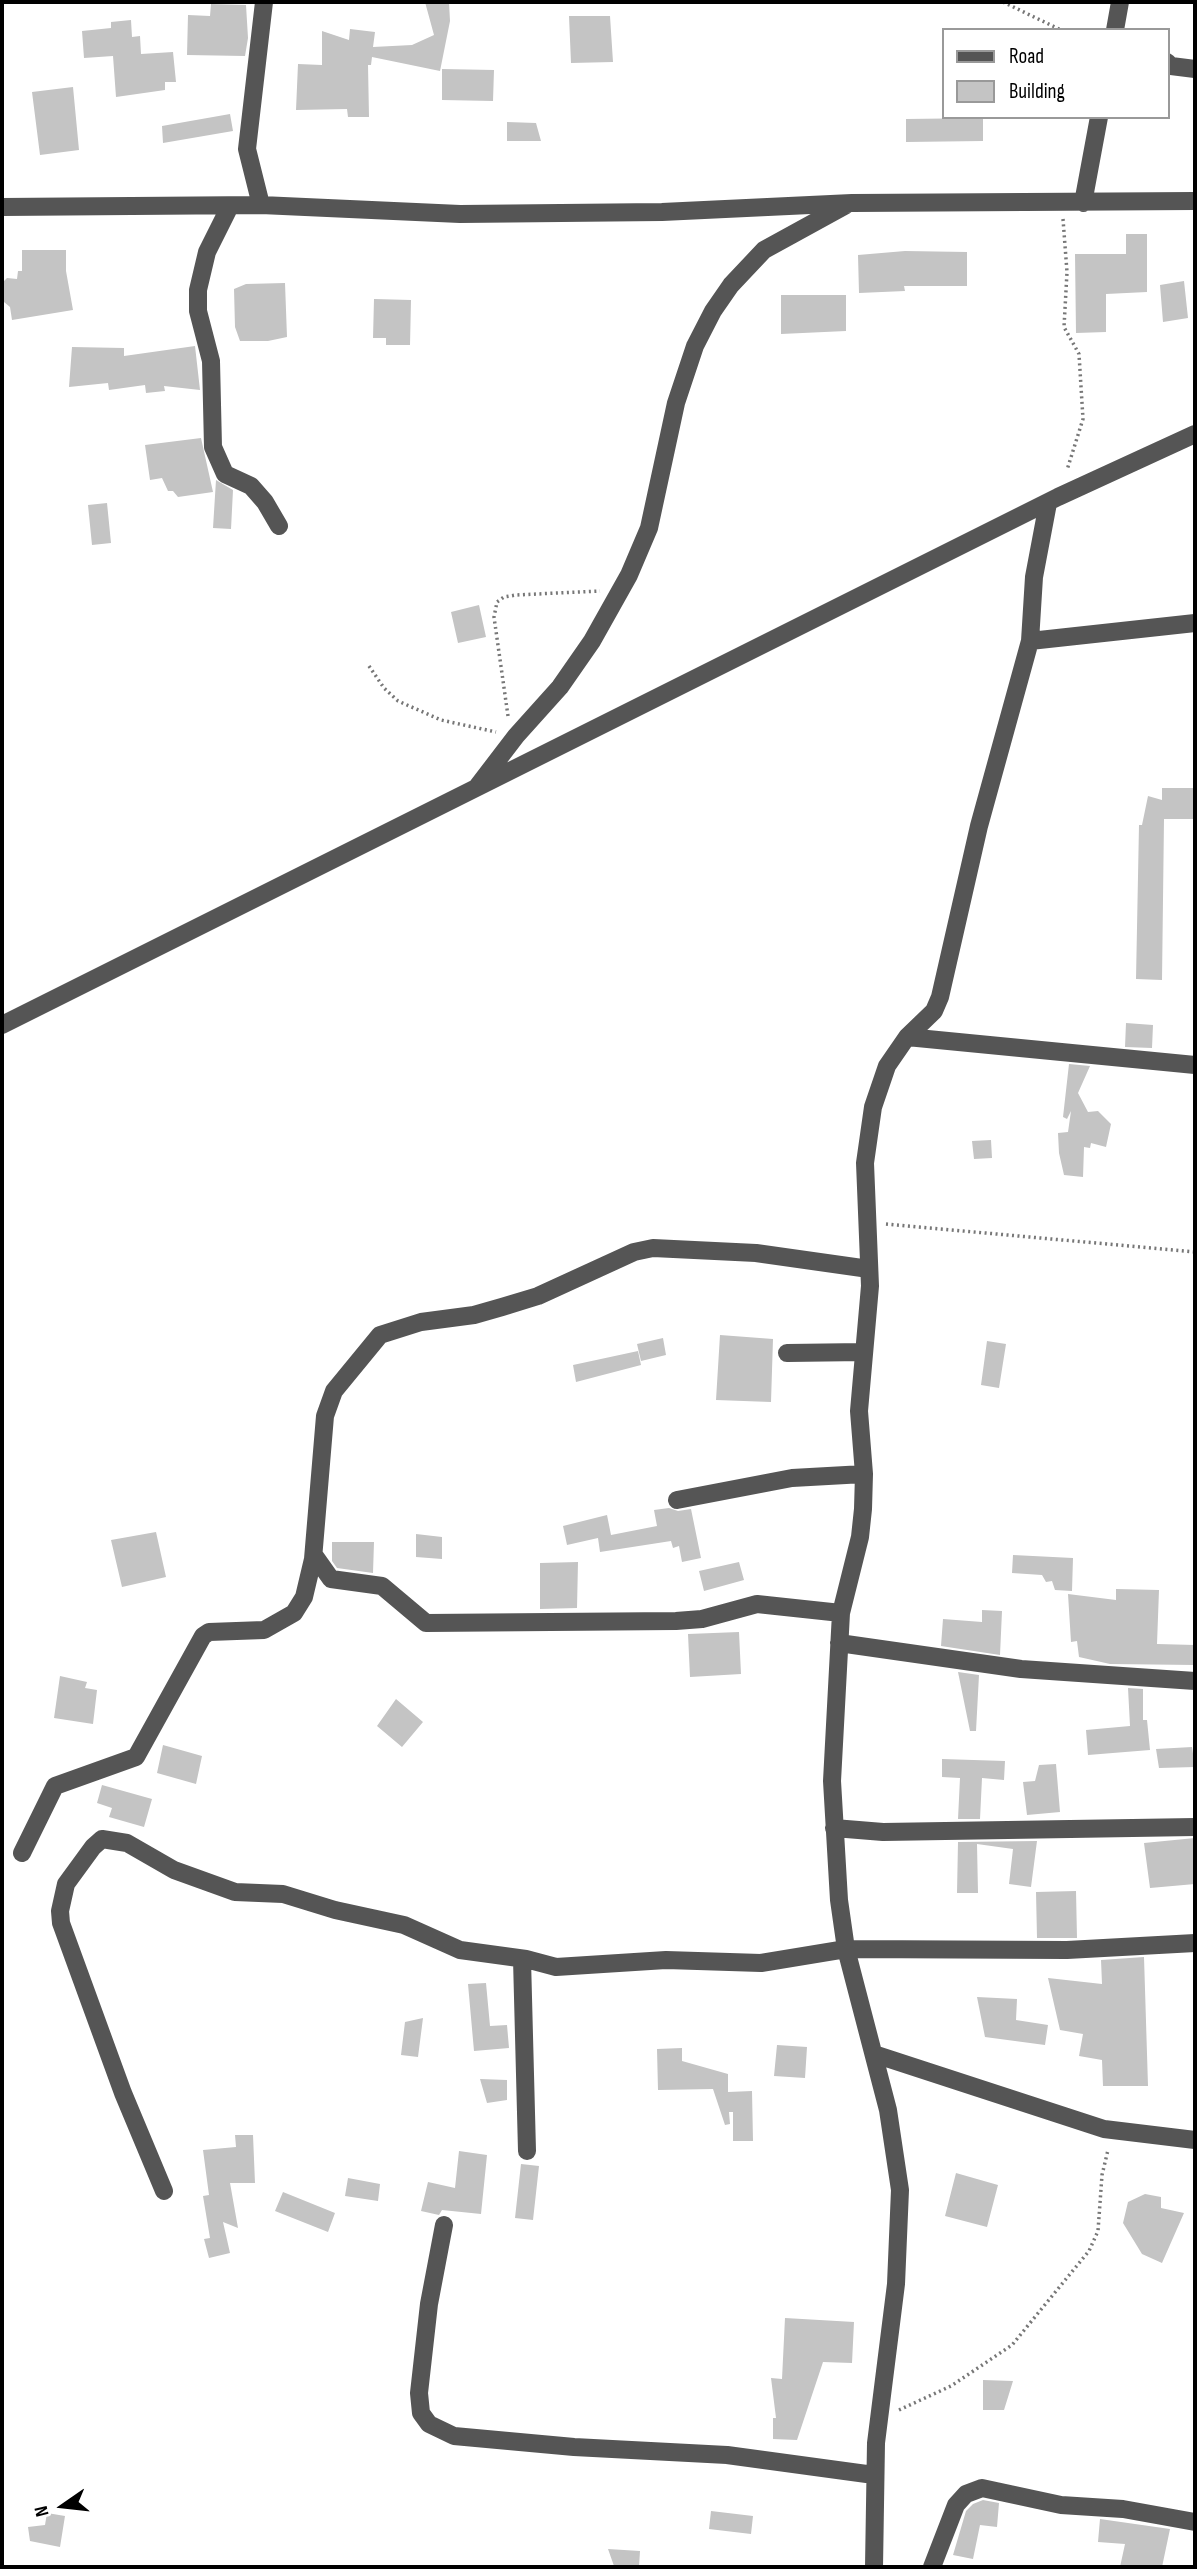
<!DOCTYPE html>
<html>
<head>
<meta charset="utf-8">
<style>
  body { margin:0 }
  #map { position:relative; width:1197px; height:2569px; overflow:hidden; background:#fff; font-family:"Sofia Sans Condensed",sans-serif }
  canvas { display:block }
  .frame { position:absolute; inset:0; border:4px solid #000; pointer-events:none }
  .legend { position:absolute; left:942px; top:28px; width:228px; height:91px; box-sizing:border-box; background:#fff; border:2px solid #999; margin:0; padding:9px 12px; list-style:none; font-size:21px; color:#000 }
  .legend li { display:flex; align-items:center; gap:14px; height:35px }
  .legend b { width:35px; border:2px solid #999 }
  .north { position:absolute; left:28px; top:2471px; width:70px; height:70px; -webkit-text-stroke:5px #fff; paint-order:stroke; rotate:256deg; font-size:19px; font-weight:700; line-height:28px; text-align:center; color:#000 }
  .north::after { content:''; display:block; margin:auto; width:24px; height:32px; background:#000; clip-path:polygon(50% 0,100% 100%,50% 72%,0 100%) }
</style>
</head>
<body>
<div id="map">
<canvas width="1197" height="2569"></canvas>
<div class="frame"></div>
<ul class="legend">
<li><b style="height:9px;background:#555"></b>Road</li>
<li><b style="height:19px;background:#c4c4c4"></b>Building</li>
</ul>
<div class="north">N</div>
</div>
<script>
const ctx = document.querySelector('canvas').getContext('2d');
ctx.lineJoin = 'round';
function fill(path, color) {
  ctx.fillStyle = color;
  ctx.fill(path, 'evenodd');
}
function toPath(rows) {
  const path = new Path2D();
  for (const r of rows) {
    path.moveTo(r[0], r[1]);
    for (let i = 2; i < r.length; i += 2) path.lineTo(r[i], r[i + 1]);
  }
  return path;
}
function strokePath(path, color, width, dash) {
  ctx.strokeStyle = color;
  ctx.lineWidth = width;
  ctx.lineCap = dash ? 'butt' : 'round';
  ctx.setLineDash(dash || []);
  ctx.stroke(path);
}
const building = toPath([
  [425,2,449,2,450,21,440,71,372,57,371,65,368,65,369,117,348,117,347,109,296,110,298,64,322,65,322,31,349,40,350,29,375,32,373,47,412,45,434,35],
  [211,4,246,5,248,38,245,56,187,55,188,15,210,16],
  [569,16,610,16,613,62,571,63],
  [131,20,132,37,140,36,141,54,173,52,176,82,165,82,165,90,116,97,113,56,84,58,82,31,111,28,111,22],
  [442,69,494,70,493,101,442,100],
  [73,87,79,150,40,155,32,92],
  [230,114,233,131,163,143,162,126],
  [983,118,983,141,906,142,906,119],
  [507,122,536,123,541,141,507,141],
  [1126,234,1147,234,1147,292,1106,294,1106,332,1076,333,1075,254,1126,254],
  [22,250,66,250,66,271,73,310,12,320,10,307,4,302,2,295,2,283,7,278,17,279,18,271,22,271],
  [905,251,967,252,967,286,904,286,905,291,859,293,858,255],
  [1184,281,1188,318,1163,322,1160,285],
  [285,283,287,337,268,341,240,341,235,327,234,289,246,284],
  [781,295,846,295,846,331,781,334],
  [374,299,411,300,410,345,386,345,386,338,373,338],
  [195,346,200,390,164,386,165,391,146,393,145,385,109,390,108,383,69,387,72,347,124,348,124,356],
  [201,438,213,492,178,497,173,491,168,491,162,478,150,480,145,445],
  [216,480,233,490,231,529,213,528],
  [107,503,111,543,92,545,88,505],
  [479,605,486,637,458,643,451,612],
  [1162,788,1195,788,1195,819,1164,819,1162,980,1136,979,1139,825,1142,825,1148,796,1162,800],
  [1126,1023,1153,1025,1152,1048,1125,1047],
  [1069,1064,1090,1066,1078,1093,1088,1112,1098,1111,1111,1124,1106,1147,1091,1143,1090,1148,1084,1147,1083,1177,1064,1175,1059,1153,1058,1133,1068,1132,1071,1111,1067,1119,1063,1117],
  [991,1140,992,1158,974,1159,972,1141],
  [720,1335,773,1339,771,1402,716,1400],
  [663,1338,666,1355,641,1361,637,1344],
  [987,1341,1006,1344,999,1388,981,1385],
  [638,1351,641,1365,576,1382,573,1365],
  [669,1508,678,1511,691,1509,701,1558,682,1562,679,1546,673,1548,671,1541,600,1552,598,1538,567,1545,563,1526,607,1515,611,1535,657,1526,654,1510],
  [156,1532,166,1577,122,1587,111,1540],
  [416,1534,442,1537,442,1559,416,1557],
  [332,1542,374,1542,373,1573,337,1568,332,1561],
  [1013,1555,1073,1558,1072,1591,1055,1590,1052,1581,1046,1582,1042,1575,1012,1573],
  [578,1562,577,1608,540,1609,540,1563],
  [739,1562,744,1580,704,1591,699,1571],
  [1116,1589,1159,1590,1157,1644,1195,1645,1195,1665,1110,1664,1079,1657,1077,1641,1071,1642,1068,1594,1116,1600],
  [982,1610,1002,1611,1000,1655,941,1646,943,1619,982,1622],
  [739,1632,741,1674,690,1677,688,1634],
  [958,1672,979,1675,976,1731,970,1731],
  [60,1676,87,1682,85,1688,97,1690,93,1724,54,1718],
  [1128,1688,1143,1689,1143,1720,1147,1720,1150,1750,1088,1755,1086,1730,1130,1726],
  [396,1699,423,1722,402,1747,377,1726],
  [163,1745,202,1756,196,1784,157,1773],
  [1192,1747,1195,1767,1159,1768,1156,1749],
  [942,1759,1005,1761,1004,1780,982,1778,980,1819,958,1819,960,1778,942,1777],
  [1056,1764,1060,1812,1027,1815,1023,1782,1035,1781,1039,1765],
  [102,1785,152,1799,144,1827,109,1817,112,1808,97,1803],
  [1195,1838,1195,1884,1150,1888,1144,1843],
  [1037,1841,1031,1887,1009,1884,1013,1849,977,1844,978,1893,957,1893,958,1842],
  [1076,1891,1077,1938,1037,1938,1036,1892],
  [1144,1957,1148,2086,1103,2086,1102,2060,1079,2056,1083,2034,1060,2030,1048,1978,1102,1984,1101,1960],
  [486,1983,490,2026,507,2025,509,2048,474,2051,468,1984],
  [977,1997,1017,1999,1016,2020,1048,2025,1045,2045,985,2037],
  [423,2018,418,2057,401,2055,405,2022],
  [777,2045,807,2047,805,2078,774,2076],
  [682,2048,682,2061,728,2074,728,2092,752,2091,753,2141,733,2141,733,2112,729,2112,730,2124,725,2125,713,2089,658,2090,657,2049],
  [480,2079,507,2080,507,2100,487,2103],
  [235,2135,253,2135,255,2183,230,2183,238,2228,223,2222,230,2253,209,2258,204,2239,210,2238,203,2196,209,2195,203,2150,236,2147],
  [459,2151,487,2155,481,2214,442,2210,439,2215,421,2211,428,2182,455,2188],
  [521,2164,539,2166,533,2220,515,2218],
  [956,2173,998,2185,987,2227,945,2216],
  [348,2178,380,2184,378,2201,345,2196],
  [283,2192,335,2213,328,2232,275,2211],
  [1145,2194,1161,2197,1161,2208,1184,2213,1162,2263,1142,2254,1123,2223,1128,2202],
  [785,2318,854,2322,852,2363,823,2362,797,2440,773,2439,773,2418,776,2418,771,2378,782,2379],
  [983,2380,1013,2381,1004,2410,983,2410],
  [983,2500,999,2503,997,2527,980,2525,973,2559,953,2555,966,2511,973,2504],
  [711,2511,753,2516,751,2534,709,2529],
  [47,2513,65,2516,60,2547,30,2541,28,2527,45,2525],
  [1100,2519,1170,2529,1162,2567,1120,2567,1125,2544,1098,2542],
  [608,2549,640,2551,639,2567,614,2566]
]);
const path = toPath([
  [1003,2,1061,30],
  [1063,219,1067,272,1064,327,1079,354,1083,419,1067,470],
  [369,666,384,688,398,701,441,720,496,732],
  [508,716,494,617,497,602,504,597,516,595,600,591],
  [886,1224,1195,1252],
  [899,2410,951,2386,1012,2345,1089,2251,1098,2231,1102,2175,1108,2150]
]);
const minor = toPath([
  [1115,30,1120,2],
  [1167,62,1171,66,1195,69],
  [1083,203,1099,117],
  [261,205,247,149,264,2],
  [230,206,207,252,198,290,198,311,211,361,213,447,225,474,251,486,265,502,279,526],
  [2,207,261,205,460,214,662,212,852,203,1195,201],
  [1030,641,1195,623],
  [477,787,516,736,560,687,592,641,629,575,649,528,676,403,695,346,713,311,731,285,764,250,846,205],
  [2,1025,1058,497,1195,434],
  [907,1037,1195,1065],
  [787,1353,864,1352],
  [677,1500,792,1478,864,1474],
  [314,1555,331,1579,382,1586,426,1623,676,1621,702,1619,757,1604,841,1613],
  [839,1643,1021,1669,1195,1681],
  [834,1828,883,1832,1195,1827],
  [22,1853,55,1786,136,1757,203,1636,209,1632,264,1630,294,1613,304,1597,313,1559,325,1416,334,1391,380,1335,421,1322,474,1315,502,1307,538,1296,634,1252,653,1248,756,1253,869,1269],
  [522,1959,527,2151],
  [874,2054,1104,2129,1195,2140],
  [164,2191,123,2093,61,1923,60,1911,66,1884,93,1847,102,1839,127,1843,174,1870,235,1892,283,1894,335,1910,404,1925,460,1950,526,1959,556,1967,666,1960,761,1963,846,1949,1067,1950,1195,1943],
  [444,2225,429,2304,419,2393,421,2413,429,2424,454,2436,574,2447,727,2455,874,2475],
  [874,2567,876,2443,896,2284,900,2190,888,2110,846,1949,839,1900,832,1781,841,1613,860,1537,863,1509,864,1474,859,1411,870,1286,865,1163,873,1107,887,1066,907,1037,934,1011,940,997,979,826,1030,641,1034,577,1048,503],
  [932,2567,956,2505,966,2494,982,2488,1061,2505,1123,2509,1195,2522]
]);
fill(building, '#c4c4c4');
strokePath(path, '#777', 3.5, [2, 3.5]);
strokePath(minor, '#555', 18);
</script>
</body>
</html>
